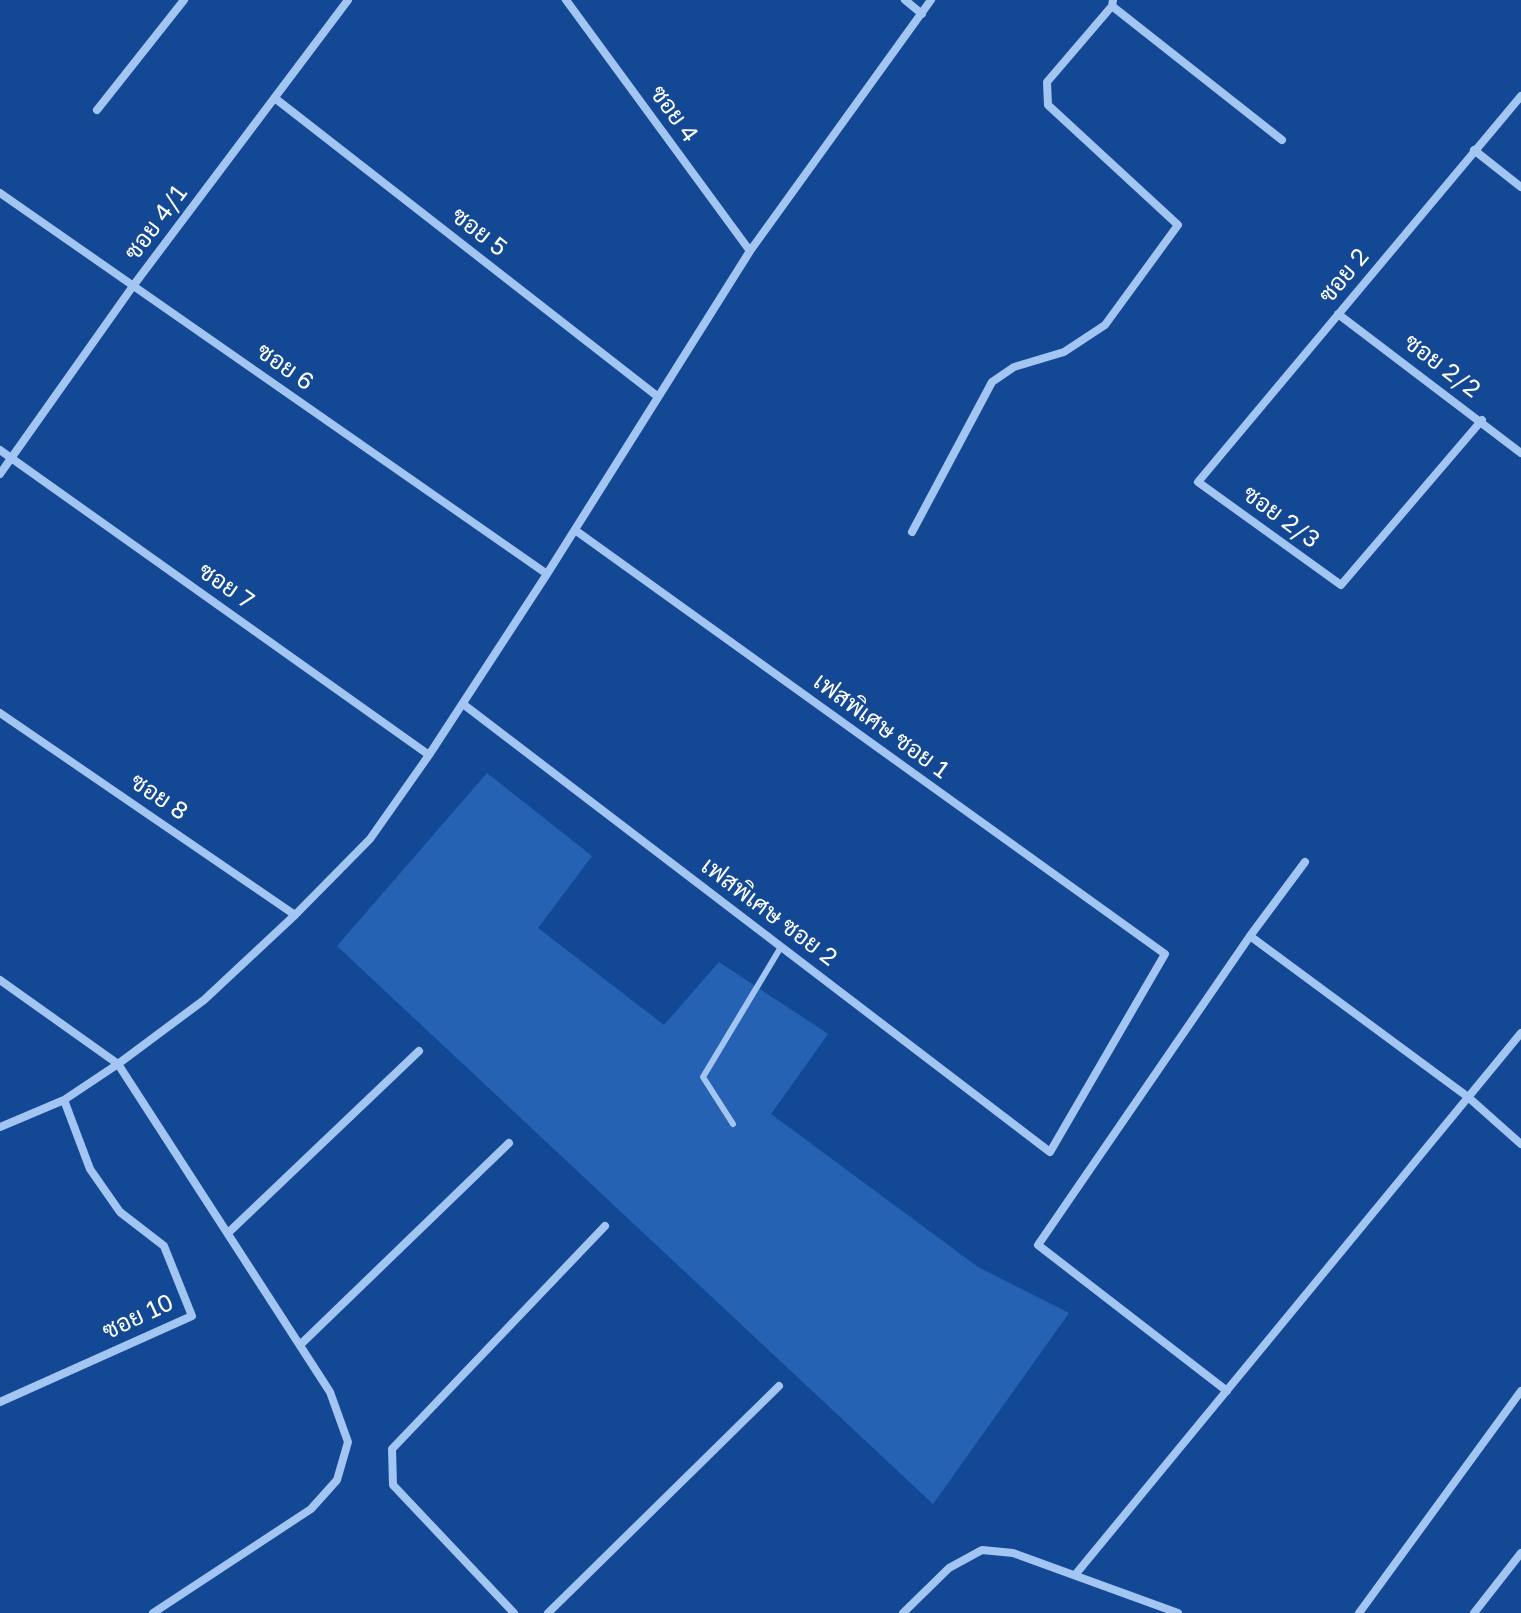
<!DOCTYPE html>
<html>
<head>
<meta charset="utf-8">
<style>
  body { margin:0 }
  canvas { display:block; background:#134895 }
</style>
</head>
<body>
<canvas width="1521" height="1613"></canvas>
<script>
const ctx = document.querySelector('canvas').getContext('2d');
ctx.lineJoin = 'round';
function fill(path, color) {
  ctx.fillStyle = color;
  ctx.fill(path, 'evenodd');
}
function toPath(rows) {
  const path = new Path2D();
  for (const r of rows) {
    path.moveTo(r[0], r[1]);
    for (let i = 2; i < r.length; i += 2) path.lineTo(r[i], r[i + 1]);
  }
  return path;
}
function strokePath(path, color, width, dash) {
  ctx.strokeStyle = color;
  ctx.lineWidth = width;
  ctx.lineCap = dash ? 'butt' : 'round';
  ctx.setLineDash(dash || []);
  ctx.stroke(path);
}
function write(font, color, halo, rows, align = 'center') {
  ctx.font = font + ' "Golos Text",Sarabun,sans-serif';
  ctx.lineWidth = 6;
  ctx.setLineDash([]);
  ctx.textBaseline = 'middle';
  ctx.strokeStyle = halo;
  ctx.fillStyle = color;
  for (const [text, x, y, turn = 0] of rows) {
    ctx.save();
    ctx.translate(x, y);
    ctx.rotate((+turn || 0) * Math.PI / 180);
    ctx.textAlign = isNaN(turn) ? turn : align;
    if (halo) ctx.strokeText(text, 0, 0);
    ctx.fillText(text, 0, 0);
    ctx.restore();
  }
}
const green = toPath([
  [487,773,592,856,538,928,664,1025,719,962,828,1034,771,1114,978,1267,1069,1313,933,1504,337,946]
]);
const service = toPath([
  [733,1124,703,1077,781,947]
]);
const minor = toPath([
  [566,0,750,251],
  [905,0,922,14],
  [1113,0,1112,6,1282,140],
  [276,99,657,396],
  [97,110,184,0],
  [1474,150,1521,187],
  [0,193,547,574],
  [1338,314,1521,453],
  [1482,420,1341,585,1198,482,1521,96],
  [0,450,429,755],
  [0,474,133,286,348,0],
  [912,532,992,382,1014,367,1064,352,1105,325,1178,225,1048,105,1047,82,1112,6],
  [463,704,1050,1152,1165,954,575,530],
  [0,713,295,915],
  [1250,936,1468,1097,1521,1144],
  [0,980,118,1064,330,1392,348,1442,337,1480,311,1509,153,1613],
  [0,1127,64,1100,118,1064,204,1000,295,915,370,839,429,755,547,574,750,251,931,0],
  [228,1233,419,1051],
  [300,1345,509,1143],
  [1227,1391,1038,1245,1250,936,1305,862],
  [0,1402,192,1316,164,1246,120,1212,90,1169,64,1100],
  [1075,1575,1521,1033],
  [514,1613,393,1485,392,1449,605,1226],
  [548,1613,779,1386],
  [903,1613,949,1568,982,1550,1013,1553,1178,1613],
  [1359,1613,1521,1391],
  [1474,1613,1521,1553]
]);
const streetNames = [
  ["ซอย 4",674,114,54],
  ["ซอย 4/1",156,223,-53],
  ["ซอย 5",479,232,38],
  ["ซอย 2",1344,276,-50],
  ["ซอย 2/2",1442,366,37],
  ["ซอย 6",285,367,35],
  ["ซอย 2/3",1281,517,36],
  ["ซอย 7",226,586,35],
  ["เฟสพิเศษ ซอย 1",881,726,36],
  ["ซอย 8",159,797,34],
  ["เฟสพิเศษ ซอย 2",769,912,37],
  ["ซอย 10",138,1317,-25]
];
fill(green, '#2662b4');
strokePath(service, '#a3c5f2', 6);
strokePath(minor, '#a3c5f2', 8);
write('24px', '#fff', '#134895', streetNames);
</script>
</body>
</html>
